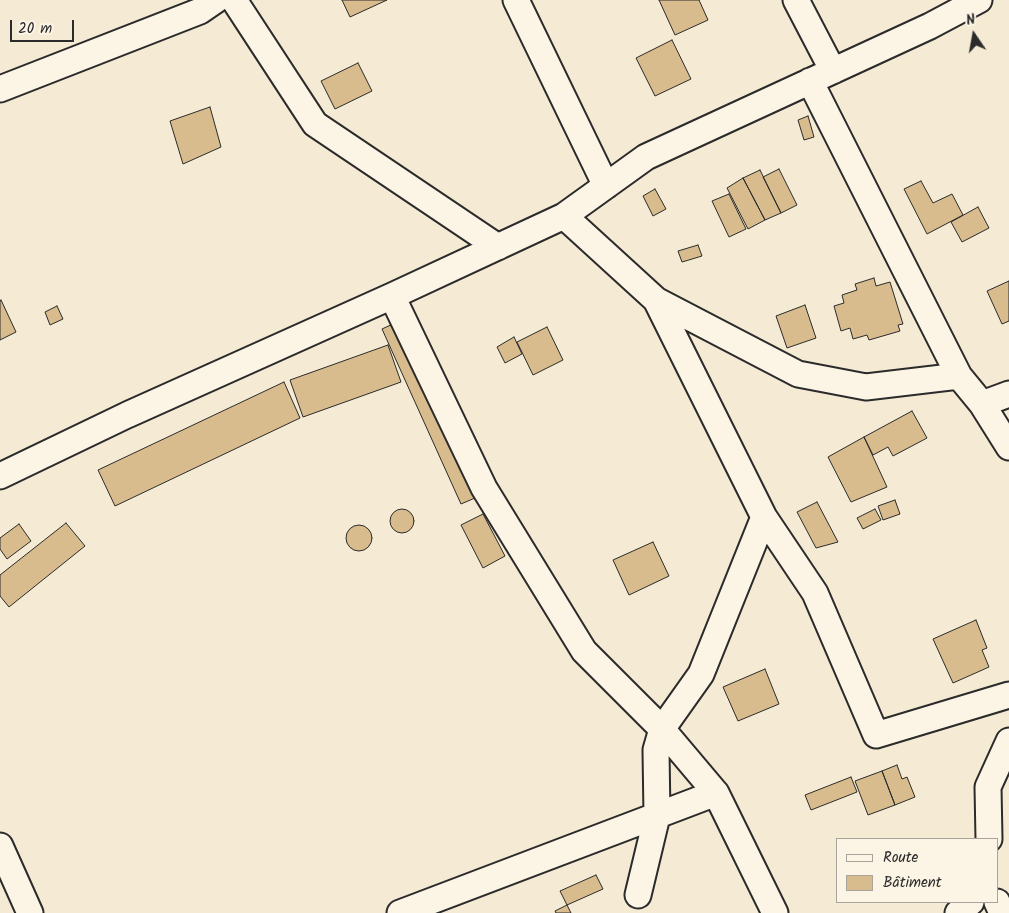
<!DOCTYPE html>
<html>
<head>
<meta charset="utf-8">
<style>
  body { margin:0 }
  #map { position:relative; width:1009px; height:913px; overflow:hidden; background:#f5ead3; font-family:Kalam,sans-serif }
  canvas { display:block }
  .legend { position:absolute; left:836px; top:838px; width:162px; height:65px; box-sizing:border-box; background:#fcf5e5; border:1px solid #a8a49b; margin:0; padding:6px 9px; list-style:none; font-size:15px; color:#2b2b2b }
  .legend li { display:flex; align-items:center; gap:10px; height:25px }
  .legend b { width:25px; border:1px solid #a8a49b }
  .north { position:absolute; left:949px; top:10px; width:50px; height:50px; -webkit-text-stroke:4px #fcf5e5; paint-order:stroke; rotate:348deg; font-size:14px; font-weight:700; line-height:20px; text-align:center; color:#2b2b2b }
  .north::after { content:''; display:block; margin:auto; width:18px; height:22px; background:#2b2b2b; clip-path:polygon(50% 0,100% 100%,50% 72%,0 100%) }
  .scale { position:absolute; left:10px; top:20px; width:64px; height:22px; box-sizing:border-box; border:2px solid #2b2b2b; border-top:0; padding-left:6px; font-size:15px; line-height:18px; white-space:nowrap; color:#2b2b2b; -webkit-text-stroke:4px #fcf5e5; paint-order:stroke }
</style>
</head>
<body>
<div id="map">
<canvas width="1009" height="913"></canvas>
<ul class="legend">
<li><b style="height:6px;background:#fcf5e5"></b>Route</li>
<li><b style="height:14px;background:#d8bc8d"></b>Bâtiment</li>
</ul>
<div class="north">N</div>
<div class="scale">20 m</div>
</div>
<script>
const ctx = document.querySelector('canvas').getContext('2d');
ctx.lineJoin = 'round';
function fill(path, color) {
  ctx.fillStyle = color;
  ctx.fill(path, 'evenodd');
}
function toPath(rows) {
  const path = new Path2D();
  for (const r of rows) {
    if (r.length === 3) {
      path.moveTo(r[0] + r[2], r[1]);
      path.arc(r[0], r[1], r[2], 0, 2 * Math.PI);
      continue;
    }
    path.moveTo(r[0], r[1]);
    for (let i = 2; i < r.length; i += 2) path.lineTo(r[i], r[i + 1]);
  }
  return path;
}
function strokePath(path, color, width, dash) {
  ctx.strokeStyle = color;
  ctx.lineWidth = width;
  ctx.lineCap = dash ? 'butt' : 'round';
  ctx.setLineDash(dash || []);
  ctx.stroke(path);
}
const building = toPath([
  [342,0,387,0,350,17,342,0],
  [659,0,699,0,708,20,675,35,659,0],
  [672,40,691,79,655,96,636,58,672,40],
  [358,63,372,91,335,109,321,81,358,63],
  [210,107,221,147,183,164,170,121,210,107],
  [808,116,814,137,804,140,798,120,808,116],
  [779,169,797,205,781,213,763,177,779,169],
  [760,170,781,213,765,220,743,178,760,170],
  [743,178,765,220,748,229,727,188,743,178],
  [921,181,933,203,952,194,963,215,927,234,904,189,921,181],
  [655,189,666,209,653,216,643,196,655,189],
  [729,194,746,229,729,237,712,201,729,194],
  [978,207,989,228,962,242,951,222,978,207],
  [698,245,702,256,682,262,678,251,698,245],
  [874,278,876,286,890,282,903,324,898,325,900,331,869,340,867,335,853,339,850,328,841,331,834,306,844,303,842,295,857,290,855,284,874,278],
  [1009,281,1009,321,1002,324,987,291,1009,281],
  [1,300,16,332,0,340,0,301,1,300],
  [805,305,816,338,787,348,776,316,805,305],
  [57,306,63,319,50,325,45,312,57,306],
  [395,323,475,498,461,504,382,329,395,323],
  [547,327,563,360,533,375,517,342,547,327],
  [514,337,522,354,505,363,497,347,514,337],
  [388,345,401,382,303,417,290,380,388,345],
  [284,382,300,418,115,506,98,470,284,382],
  [912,411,927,438,893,456,888,447,873,455,864,437,912,411],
  [864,437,887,487,851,502,828,457,864,437],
  [895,500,900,514,883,520,878,506,895,500],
  [817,502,838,542,816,548,797,512,817,502],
  [402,521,12],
  [875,509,881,520,863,529,857,518,875,509],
  [483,514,505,556,483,568,461,525,483,514],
  [66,523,85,546,9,607,0,596,0,575,66,523],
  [19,524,31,541,7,559,0,549,0,538,19,524],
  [359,538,13],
  [653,542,669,576,629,595,613,560,653,542],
  [976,620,987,648,982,650,989,667,953,683,933,639,976,620],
  [765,669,779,704,738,721,723,687,765,669],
  [897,765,902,779,907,777,915,797,895,805,882,771,897,765],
  [882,771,895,805,868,815,855,781,882,771],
  [851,777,857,792,811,810,805,795,851,777],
  [596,875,603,889,567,905,560,891,596,875],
  [567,905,571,913,556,913,555,911,567,905]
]);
const minor = toPath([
  [234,0,315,124,498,247],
  [516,0,606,186],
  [796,0,833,71],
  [810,81,959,376,982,404,1009,447],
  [0,89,200,11,216,0],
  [564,216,656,300,764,517,701,674,662,729,656,750,657,816,638,895],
  [392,296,484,488,584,651,662,729,716,793,775,913],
  [656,300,798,374,866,387,959,376],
  [982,404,1009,394],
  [0,476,127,415,392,296,564,216,646,157,930,26,979,0],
  [764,517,815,593,876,735,1009,695],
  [989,839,988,787,1009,741],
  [0,846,30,913],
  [997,902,1002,913],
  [400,913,716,793],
  [958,913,971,902]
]);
fill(building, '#d8bc8d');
strokePath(building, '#2b2b2b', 1);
strokePath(minor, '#2b2b2b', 29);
strokePath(minor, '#fcf5e5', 25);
</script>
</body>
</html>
